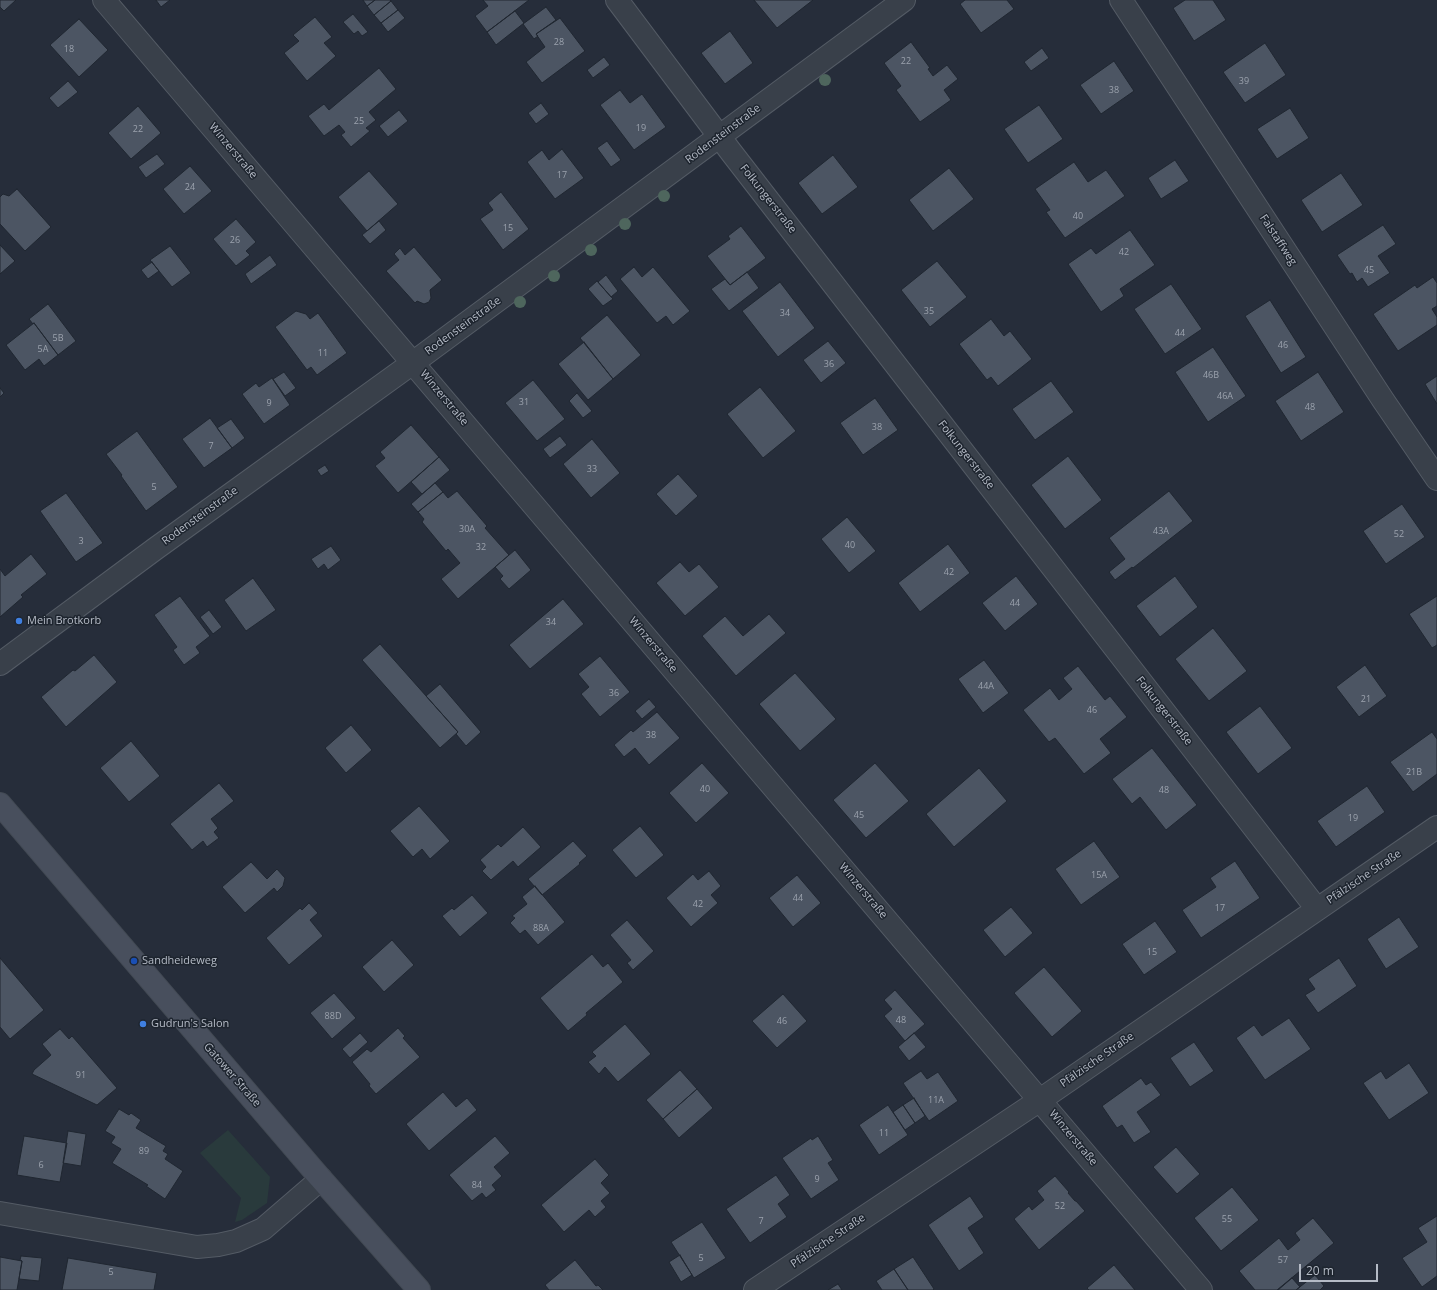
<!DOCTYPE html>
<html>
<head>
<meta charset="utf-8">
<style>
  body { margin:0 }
  #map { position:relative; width:1437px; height:1290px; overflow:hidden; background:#262d3a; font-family:"Open Sans",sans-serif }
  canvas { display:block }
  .scale { position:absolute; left:1299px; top:1264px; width:79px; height:18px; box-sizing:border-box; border:2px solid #b5bbc6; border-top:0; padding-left:5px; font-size:12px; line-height:14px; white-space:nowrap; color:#b5bbc6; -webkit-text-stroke:3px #1e252f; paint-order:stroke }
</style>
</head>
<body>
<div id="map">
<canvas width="1437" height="1290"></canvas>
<div class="scale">20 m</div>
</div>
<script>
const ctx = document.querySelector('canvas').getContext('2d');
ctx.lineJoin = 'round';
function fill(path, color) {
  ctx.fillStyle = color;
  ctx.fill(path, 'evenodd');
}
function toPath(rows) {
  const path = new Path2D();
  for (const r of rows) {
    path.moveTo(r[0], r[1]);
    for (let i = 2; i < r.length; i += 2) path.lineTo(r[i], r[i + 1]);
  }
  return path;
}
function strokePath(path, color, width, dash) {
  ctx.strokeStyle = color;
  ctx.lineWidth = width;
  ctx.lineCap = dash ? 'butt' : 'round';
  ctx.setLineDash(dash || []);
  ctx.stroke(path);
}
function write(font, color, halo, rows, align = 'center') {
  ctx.font = font + ' "Open Sans",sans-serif';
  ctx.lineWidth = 3;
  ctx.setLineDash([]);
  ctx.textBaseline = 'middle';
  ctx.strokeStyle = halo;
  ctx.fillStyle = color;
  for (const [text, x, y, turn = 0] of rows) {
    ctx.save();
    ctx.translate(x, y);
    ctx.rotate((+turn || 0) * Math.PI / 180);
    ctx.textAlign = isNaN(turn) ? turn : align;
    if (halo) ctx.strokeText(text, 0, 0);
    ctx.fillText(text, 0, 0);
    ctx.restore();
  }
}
const green = toPath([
  [228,1130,270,1177,267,1203,242,1220,235,1222,241,1198,200,1153]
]);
const building = toPath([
  [0,0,16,0,4,11,0,7,0,0],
  [156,0,170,0,161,7,156,0],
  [363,0,375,0,367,6,363,0],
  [375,0,390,0,391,1,374,15,367,6,375,0],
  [483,0,529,0,487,32,475,16,488,6,483,0],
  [754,0,813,0,777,28,754,0],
  [965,0,1007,0,1014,9,981,33,960,4,965,0],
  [1185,0,1213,0,1226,20,1194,41,1173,8,1185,0],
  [391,1,398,10,381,23,374,15,391,1],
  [546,7,556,20,536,34,538,36,534,39,523,24,546,7],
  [398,10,405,18,388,32,381,23,398,10],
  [515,11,524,23,496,45,487,32,515,11],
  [353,14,368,32,362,36,358,31,354,34,343,22,353,14],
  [315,17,332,37,324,43,336,56,307,81,284,53,299,41,293,35,315,17],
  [560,18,585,51,542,83,526,62,545,47,536,34,560,18],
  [79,19,108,50,79,77,50,45,79,19],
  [730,31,753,63,725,84,701,53,730,31],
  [911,42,930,68,928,69,933,76,947,65,958,79,944,90,951,100,920,122,896,90,901,86,884,63,911,42],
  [1265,43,1286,75,1245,103,1223,72,1265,43],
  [1042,48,1049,58,1031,71,1024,62,1042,48],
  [604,57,610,65,593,78,587,70,604,57],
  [1114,61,1134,91,1101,114,1080,85,1114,61],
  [379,68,396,89,369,112,376,120,366,128,370,131,351,147,341,135,345,132,339,125,324,136,308,116,324,104,329,110,379,68],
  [68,81,78,92,58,108,49,98,68,81],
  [620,90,630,103,642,94,666,127,634,150,600,105,620,90],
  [541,103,549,114,536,124,528,113,541,103],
  [1039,105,1063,139,1028,163,1004,129,1039,105],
  [138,106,161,133,131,159,108,133,138,106],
  [1290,108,1309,138,1277,159,1257,129,1290,108],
  [399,110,408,121,388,137,379,126,399,110],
  [607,141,621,160,611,167,597,148,607,141],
  [562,149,584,178,555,199,527,162,542,150,549,160,562,149],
  [157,154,165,164,146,178,138,167,157,154],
  [833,155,858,187,822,214,798,183,833,155],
  [1175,160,1189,181,1161,199,1148,178,1175,160],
  [1074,162,1088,182,1106,170,1125,196,1065,238,1046,212,1050,210,1035,189,1074,162],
  [190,166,212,191,184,214,163,189,190,166],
  [949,168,974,199,933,231,909,200,949,168],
  [369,171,398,204,367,231,338,197,369,171],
  [1341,173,1363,205,1322,232,1301,200,1341,173],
  [17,189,51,227,25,251,0,224,0,197,3,194,9,196,17,189],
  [501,192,529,229,503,250,480,219,493,210,488,203,501,192],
  [236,219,256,242,246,251,250,255,236,266,213,239,236,219],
  [379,221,386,230,370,244,362,235,379,221],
  [1383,225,1396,244,1378,256,1390,273,1368,287,1362,278,1357,282,1352,273,1350,274,1337,255,1383,225],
  [741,226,766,258,730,285,707,256,730,239,728,236,741,226],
  [1130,230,1155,265,1120,289,1124,296,1101,312,1068,264,1091,248,1096,254,1130,230],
  [0,245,15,261,0,274,0,245],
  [170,246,191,273,172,287,150,260,170,246],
  [414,247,442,280,430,290,431,298,429,302,424,304,417,301,415,303,386,271,399,260,394,254,400,248,405,255,414,247],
  [270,255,277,265,251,284,245,274,270,255],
  [937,261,967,297,930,327,901,290,937,261],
  [152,262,159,271,148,279,141,270,152,262],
  [634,267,642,277,653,267,690,311,673,325,666,316,657,323,620,279,634,267],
  [747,272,759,288,729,311,711,289,725,279,730,285,747,272],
  [606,275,618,291,611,297,598,282,606,275],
  [1433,277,1437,283,1437,306,1432,309,1437,317,1437,325,1398,351,1373,314,1415,285,1417,288,1433,277],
  [597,281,613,299,603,306,588,289,597,281],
  [780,282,815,328,778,357,742,311,780,282],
  [1171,284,1202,329,1165,354,1134,309,1171,284],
  [1270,300,1306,357,1281,373,1245,316,1270,300],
  [48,304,76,341,58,355,34,323,33,324,29,319,48,304],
  [296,311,306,314,310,319,318,313,347,353,317,375,311,367,307,370,275,327,296,311],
  [607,315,641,355,613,379,580,338,607,315],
  [991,319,1004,336,1010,331,1032,359,998,386,991,377,987,380,959,344,991,319],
  [34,323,58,355,44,366,39,359,25,370,6,345,34,323],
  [828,341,846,363,821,383,803,360,828,341],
  [584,342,613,379,588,400,558,364,584,342],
  [1213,347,1246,396,1208,422,1175,372,1213,347],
  [284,372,296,388,285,396,273,379,284,372],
  [1318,372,1344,412,1301,441,1275,401,1318,372],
  [1437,376,1437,404,1425,384,1437,376],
  [272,378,290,405,264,424,242,394,256,383,259,387,272,378],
  [533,380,565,419,537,441,505,403,533,380],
  [1051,381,1074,412,1035,440,1012,409,1051,381],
  [760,387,796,431,763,458,727,414,760,387],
  [0,388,4,393,0,397,0,388],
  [577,393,592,411,583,418,569,401,577,393],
  [875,398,898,430,863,455,840,423,875,398],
  [210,418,232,448,204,468,182,439,210,418],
  [231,419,245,438,232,448,217,428,231,419],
  [411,425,439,457,398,493,375,466,385,458,380,452,411,425],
  [137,431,178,487,146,511,121,476,122,475,106,454,137,431],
  [560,436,567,445,550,458,543,449,560,436],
  [592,439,620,473,591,498,563,464,592,439],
  [1068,456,1102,500,1065,529,1031,485,1068,456],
  [439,457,450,470,422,494,411,482,439,457],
  [325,465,329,471,321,476,317,470,325,465],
  [678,474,698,496,676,516,656,494,678,474],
  [435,483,443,492,418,512,411,504,435,483],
  [457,491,487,526,485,528,509,555,458,599,441,579,460,563,448,549,446,551,422,522,424,519,418,512,443,492,448,498,457,491],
  [1169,491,1193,521,1133,568,1132,567,1115,580,1109,572,1125,559,1109,538,1169,491],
  [66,493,103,543,76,562,40,511,66,493],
  [1402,504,1425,537,1386,564,1363,531,1402,504],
  [847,517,876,551,849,573,821,539,847,517],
  [948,544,970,573,920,612,898,583,948,544],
  [331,546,341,560,328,570,324,564,318,569,311,559,331,546],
  [515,550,531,570,509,589,500,579,503,576,495,567,515,550],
  [31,554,47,574,21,595,23,597,0,617,0,569,5,576,31,554],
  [680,562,689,572,699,564,719,587,685,616,656,583,680,562],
  [1016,576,1038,604,1005,631,982,603,1016,576],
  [1175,576,1198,607,1160,637,1136,606,1175,576],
  [253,578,276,610,246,631,224,600,253,578],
  [180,596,210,636,196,647,200,653,184,665,173,650,177,647,154,615,180,596],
  [1437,596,1437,645,1432,648,1409,614,1437,596],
  [563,599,584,624,530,669,509,645,563,599],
  [209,610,222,627,213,634,200,617,209,610],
  [769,614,786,633,736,676,702,636,725,616,743,636,769,614],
  [1213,628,1247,671,1209,701,1175,659,1213,628],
  [380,644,458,732,440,748,362,660,380,644],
  [94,655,117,682,66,727,41,697,73,670,75,671,94,655],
  [600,656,630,692,600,717,581,694,589,687,578,674,600,656],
  [984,660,1009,693,983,713,958,679,984,660],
  [1365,665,1387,696,1359,717,1336,687,1365,665],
  [1078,666,1105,700,1110,696,1127,717,1100,739,1111,753,1084,774,1055,738,1049,742,1023,710,1050,688,1059,700,1072,689,1063,678,1078,666],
  [795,673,836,719,800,751,759,704,795,673],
  [440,684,481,732,466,746,456,734,458,732,426,696,440,684],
  [649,699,656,707,642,719,635,711,649,699],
  [1260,706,1292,748,1258,774,1226,732,1260,706],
  [657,712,680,738,649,765,635,748,624,757,614,745,631,730,633,732,657,712],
  [351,725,372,750,346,773,325,748,351,725],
  [1432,732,1437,739,1437,774,1413,792,1390,762,1432,732],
  [131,741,160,776,129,802,100,768,131,741],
  [1152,748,1197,805,1166,830,1140,797,1132,804,1112,779,1152,748],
  [702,763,729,793,696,823,669,793,702,763],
  [875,763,909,801,866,838,833,800,875,763],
  [979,768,1007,801,954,847,926,814,979,768],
  [219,783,234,801,211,819,218,828,214,832,219,838,207,847,203,841,192,850,170,824,219,783],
  [1367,786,1385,812,1336,847,1317,821,1367,786],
  [419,806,450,841,430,859,422,849,413,857,390,831,419,806],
  [640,826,664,855,636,878,612,850,640,826],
  [523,827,541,847,518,867,513,861,491,880,482,871,486,867,480,860,498,844,501,847,523,827],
  [573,841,587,856,579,863,580,864,542,895,528,879,573,841],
  [1094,841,1120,877,1081,905,1055,869,1094,841],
  [1235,861,1260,898,1201,938,1182,910,1216,887,1210,878,1235,861],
  [251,862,267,879,277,869,285,878,283,886,277,892,274,888,245,913,222,887,251,862],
  [709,871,721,886,711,895,718,903,691,927,666,898,693,874,698,880,709,871],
  [797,875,821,903,793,927,769,898,797,875],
  [535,886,565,922,538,945,525,930,520,934,510,923,515,918,512,916,527,904,522,897,535,886],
  [472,895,488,913,460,937,442,916,452,908,454,910,472,895],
  [309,903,318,913,310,920,323,936,289,965,266,938,300,908,302,910,309,903],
  [1011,907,1033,933,1005,957,983,930,1011,907],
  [1399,917,1419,947,1386,969,1367,939,1399,917],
  [627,920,654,951,633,970,627,963,631,960,610,935,627,920],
  [1155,921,1177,952,1144,975,1122,944,1155,921],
  [392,940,414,965,384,992,362,967,392,940],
  [592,954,603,967,608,963,623,982,586,1013,587,1015,568,1031,540,998,592,954],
  [0,958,44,1010,10,1039,0,1027,0,958],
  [1339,958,1357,986,1318,1013,1305,995,1315,989,1308,979,1339,958],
  [1044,967,1082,1011,1052,1037,1014,993,1044,967],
  [895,990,925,1024,905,1041,884,1016,892,1009,884,1000,895,990],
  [334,993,356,1018,332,1039,310,1013,334,993],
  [783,994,807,1021,777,1048,752,1021,783,994],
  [1289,1018,1311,1049,1265,1080,1236,1038,1254,1025,1262,1036,1289,1018],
  [625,1024,651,1054,618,1082,605,1067,599,1074,588,1062,596,1056,592,1052,625,1024],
  [398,1028,405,1036,403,1038,420,1057,376,1094,369,1086,370,1084,352,1062,367,1049,371,1052,398,1028],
  [60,1029,69,1039,72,1036,117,1088,97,1105,32,1074,34,1070,51,1055,42,1044,60,1029],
  [360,1033,368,1042,350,1058,342,1049,360,1033],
  [914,1033,926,1047,909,1061,898,1047,914,1033],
  [1194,1042,1214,1071,1190,1087,1170,1058,1194,1042],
  [1409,1063,1429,1093,1389,1120,1363,1083,1381,1071,1386,1079,1409,1063],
  [680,1070,697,1089,663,1119,646,1100,680,1070],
  [921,1071,927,1079,938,1072,958,1101,929,1121,903,1083,921,1071],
  [1141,1078,1146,1085,1151,1082,1161,1095,1137,1112,1151,1132,1134,1143,1122,1125,1117,1128,1102,1106,1141,1078],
  [697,1089,713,1108,679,1138,663,1119,697,1089],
  [443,1092,456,1107,467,1098,477,1110,429,1151,406,1124,443,1092],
  [914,1098,925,1116,915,1123,903,1105,914,1098],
  [888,1105,908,1135,879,1155,859,1125,888,1105],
  [903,1105,915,1123,905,1130,893,1112,903,1105],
  [119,1109,129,1115,131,1113,141,1120,136,1128,166,1146,163,1151,168,1154,165,1159,183,1171,165,1199,146,1186,148,1185,112,1163,121,1149,111,1143,115,1137,105,1131,119,1109],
  [68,1131,86,1134,81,1166,63,1163,68,1131],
  [24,1136,67,1143,60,1182,17,1175,24,1136],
  [495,1136,510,1153,494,1167,502,1176,492,1185,496,1190,486,1198,482,1193,472,1201,449,1175,495,1136],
  [818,1136,833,1160,828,1163,839,1180,811,1199,782,1158,811,1138,812,1140,818,1136],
  [1176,1147,1200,1174,1177,1194,1153,1167,1176,1147],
  [595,1159,609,1175,601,1183,610,1193,601,1201,606,1207,595,1217,589,1210,564,1232,541,1205,595,1159],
  [776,1175,790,1195,778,1204,787,1217,750,1243,726,1209,776,1175],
  [1055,1176,1069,1192,1068,1193,1075,1201,1076,1201,1085,1211,1039,1250,1014,1219,1029,1206,1032,1210,1044,1200,1037,1191,1055,1176],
  [1232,1187,1259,1220,1221,1251,1194,1218,1232,1187],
  [970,1196,984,1217,968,1228,984,1253,959,1271,928,1225,970,1196],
  [1437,1216,1437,1276,1422,1287,1402,1258,1427,1242,1418,1228,1437,1216],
  [1313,1218,1334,1243,1277,1290,1255,1290,1239,1271,1279,1238,1288,1250,1300,1240,1295,1233,1313,1218],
  [702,1222,726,1258,694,1278,671,1242,702,1222],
  [680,1255,692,1275,681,1282,669,1262,680,1255],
  [21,1256,42,1258,39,1281,19,1279,22,1261,20,1260,21,1256],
  [0,1257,22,1261,17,1290,0,1290,0,1257],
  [913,1257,934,1289,933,1290,908,1290,894,1269,913,1257],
  [68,1258,157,1273,154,1290,62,1290,68,1258],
  [575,1260,596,1286,598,1285,603,1290,549,1290,545,1285,575,1260],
  [1114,1265,1135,1290,1089,1290,1087,1288,1114,1265],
  [894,1269,908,1290,882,1290,876,1281,894,1269],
  [1315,1275,1324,1286,1320,1290,1296,1290,1315,1275],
  [1292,1278,1300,1287,1296,1290,1278,1290,1292,1278],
  [838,1284,842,1290,828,1290,838,1284]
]);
const minor = toPath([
  [104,0,1201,1290],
  [617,0,731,152,1317,909],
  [1121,0,1383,400,1437,479],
  [0,664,155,549,414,362,904,0],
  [0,1213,197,1247,218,1245,236,1241,263,1229,321,1179],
  [755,1290,1040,1100,1437,827]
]);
const secondary = toPath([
  [0,804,315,1172,419,1290]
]);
const trees = [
  [825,80],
  [664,196],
  [625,224],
  [591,250],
  [554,276],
  [520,302]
];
const markers = [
  [19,621,4,"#3f7fe0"],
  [134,961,4,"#1a4fb4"],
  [143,1024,4,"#3f7fe0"]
];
const numberNames = [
  ["28",559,42],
  ["18",69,49],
  ["22",906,61],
  ["39",1244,81],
  ["38",1114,90],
  ["25",359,121],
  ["19",641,128],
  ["22",138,129],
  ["17",562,175],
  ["24",190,187],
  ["40",1078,216],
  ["15",508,228],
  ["26",235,240],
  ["42",1124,252],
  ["45",1369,270],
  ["35",929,311],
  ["34",785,313],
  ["44",1180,333],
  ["5B",58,338],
  ["46",1283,345],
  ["5A",43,349],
  ["11",323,353],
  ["36",829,364],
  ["46B",1211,375],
  ["46A",1225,396],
  ["31",524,402],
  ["9",269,403],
  ["48",1310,407],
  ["38",877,427],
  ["7",211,446],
  ["33",592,469],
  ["5",154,487],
  ["30A",467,529],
  ["43A",1161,531],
  ["52",1399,534],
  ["3",81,541],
  ["40",850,545],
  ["32",481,547],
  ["42",949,572],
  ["44",1015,603],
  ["34",551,622],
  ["44A",986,686],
  ["36",614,693],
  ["21",1366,699],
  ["46",1092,710],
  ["38",651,735],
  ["21B",1414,772],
  ["40",705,789],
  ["48",1164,790],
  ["45",859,815],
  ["19",1353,818],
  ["15A",1099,875],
  ["44",798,898],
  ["42",698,904],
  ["17",1220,908],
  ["88A",541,928],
  ["15",1152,952],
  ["88D",333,1016],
  ["48",901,1020],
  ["46",782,1021],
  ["91",81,1075],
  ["11A",936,1100],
  ["11",884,1133],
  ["89",144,1151],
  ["6",41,1165],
  ["9",817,1179],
  ["84",477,1185],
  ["52",1060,1206],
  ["55",1227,1219],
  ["7",761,1221],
  ["5",701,1258],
  ["57",1283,1260],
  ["5",111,1272]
];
const streetNames = [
  ["Rodensteinstraße",723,134,-37],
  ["Winzerstraße",233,151,50],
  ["Folkungerstraße",768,199,52],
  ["Falstaffweg",1278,240,57],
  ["Rodensteinstraße",463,326,-36],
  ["Winzerstraße",444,398,50],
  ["Folkungerstraße",966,455,52],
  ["Rodensteinstraße",200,516,-36],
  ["Winzerstraße",653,645,50],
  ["Folkungerstraße",1164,711,52],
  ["Pfälzische Straße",1364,877,-34],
  ["Winzerstraße",863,891,50],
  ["Pfälzische Straße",1097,1060,-35],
  ["Gatower Straße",232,1075,49],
  ["Winzerstraße",1073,1138,50],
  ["Pfälzische Straße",828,1241,-34]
];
const poiNames = [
  ["Mein Brotkorb",27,621],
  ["Sandheideweg",142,961],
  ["Gudrun's Salon",151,1024]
];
fill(green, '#293a3c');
fill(building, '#4c5563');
strokePath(building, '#202731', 1);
strokePath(minor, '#545b65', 24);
strokePath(secondary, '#424953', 24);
strokePath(minor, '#39404a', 22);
strokePath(secondary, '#484f5d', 22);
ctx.fillStyle = '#4e665d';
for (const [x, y] of trees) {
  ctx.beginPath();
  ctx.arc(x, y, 6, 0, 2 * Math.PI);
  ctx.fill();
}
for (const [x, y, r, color] of markers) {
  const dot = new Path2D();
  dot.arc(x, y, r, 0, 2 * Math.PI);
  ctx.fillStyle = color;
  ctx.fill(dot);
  strokePath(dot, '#1e252f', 1.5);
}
write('9px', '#9ba2ad', null, numberNames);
write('11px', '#b5bbc6', '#1e252f', streetNames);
write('11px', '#b5bbc6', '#1e252f', poiNames, 'left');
</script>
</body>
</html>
